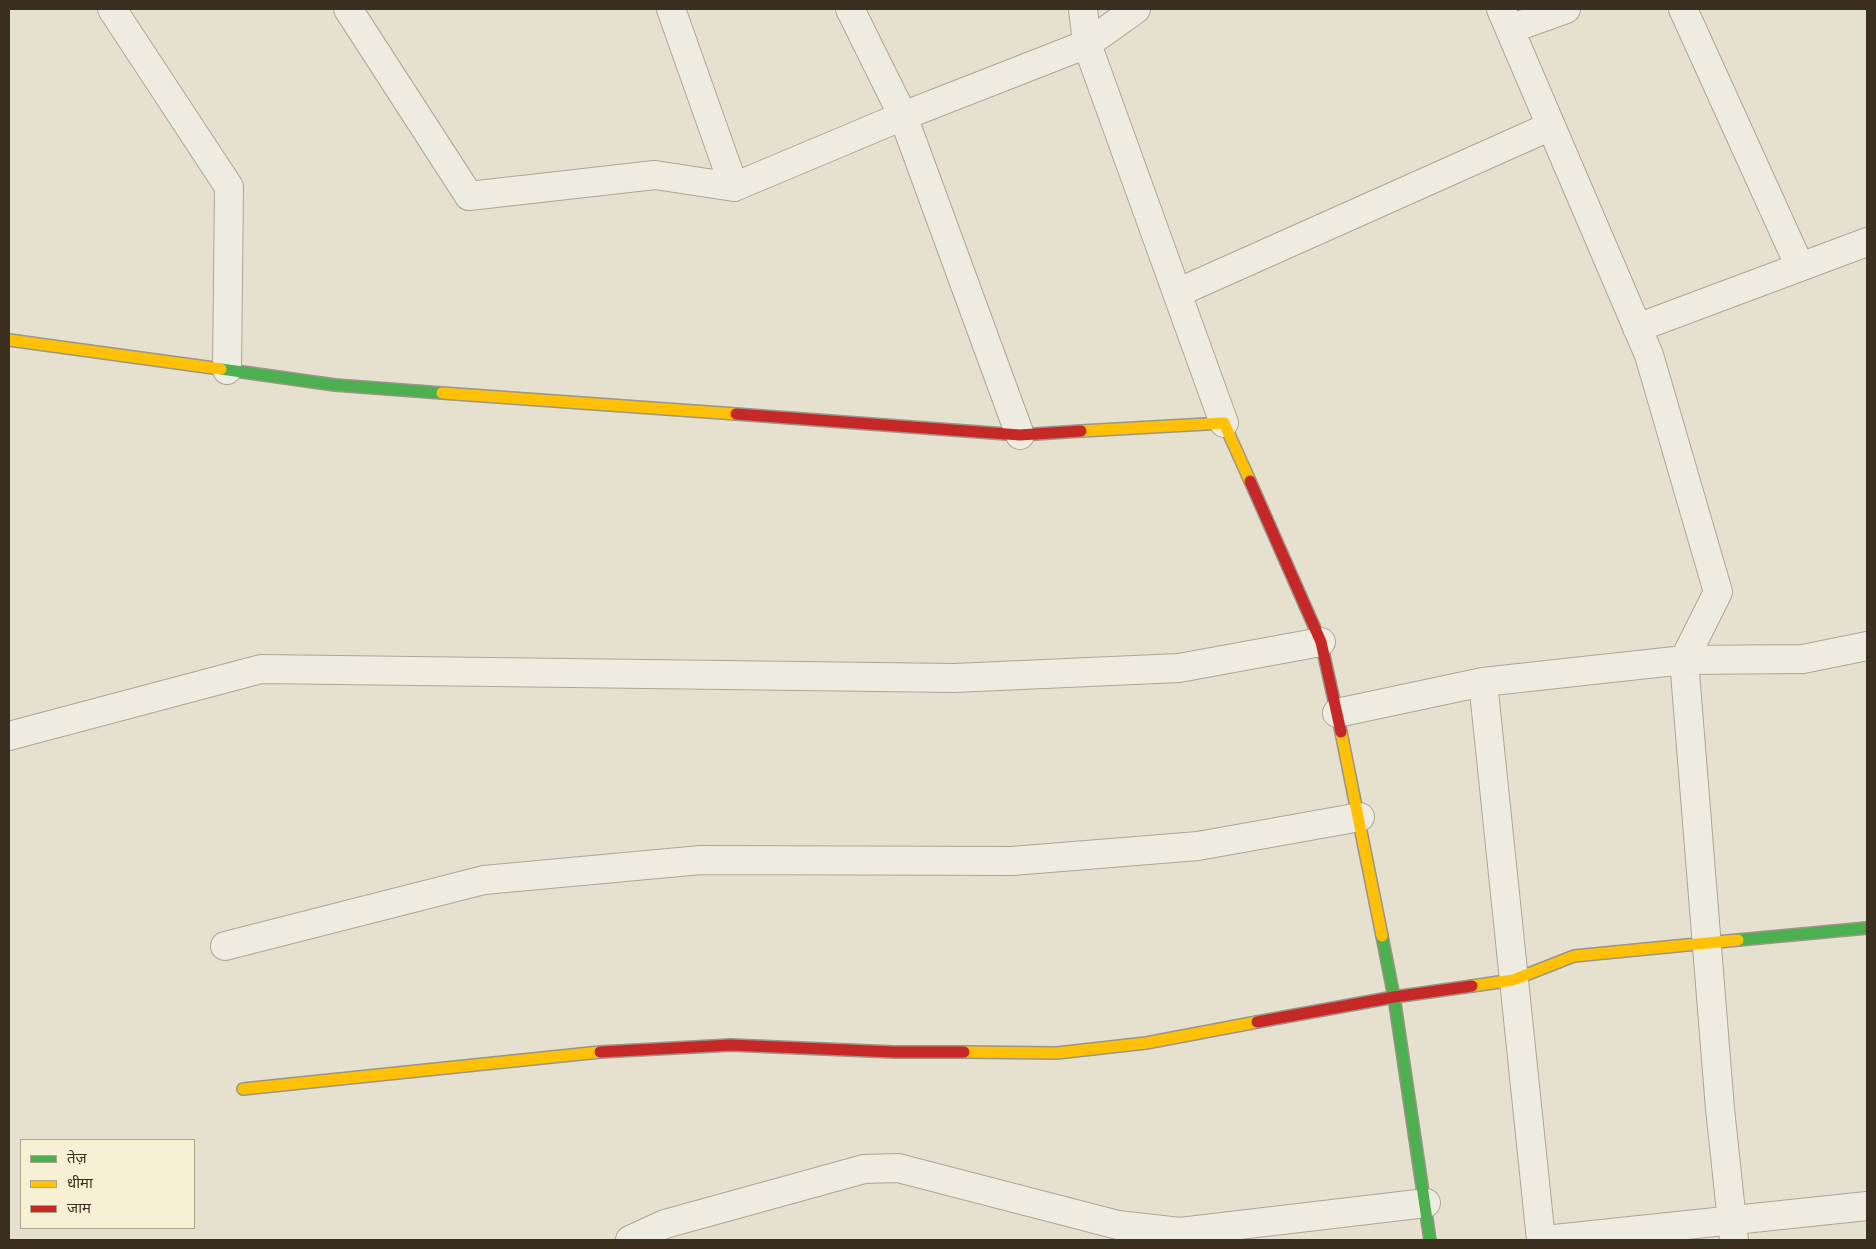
<!DOCTYPE html>
<html>
<head>
<meta charset="utf-8">
<style>
  body { margin:0 }
  #map { position:relative; width:1876px; height:1249px; overflow:hidden; background:#e6e1cf; font-family:"Zilla Slab","Noto Sans Devanagari",serif }
  canvas { display:block }
  .frame { position:absolute; inset:0; border:10px solid #3b2f1f; pointer-events:none }
  .legend { position:absolute; left:20px; top:1139px; width:175px; height:90px; box-sizing:border-box; background:#f7f0d5; border:1px solid #aca38c; margin:0; padding:6px 9px; list-style:none; font-size:15px; color:#3b2f1f }
  .legend li { display:flex; align-items:center; gap:10px; height:25px }
  .legend b { width:25px; border:1px solid #aca38c }
</style>
</head>
<body>
<div id="map">
<canvas width="1876" height="1249"></canvas>
<div class="frame"></div>
<ul class="legend">
<li><b style="height:6px;background:#4caf50"></b>तेज़</li>
<li><b style="height:6px;background:#ffc107"></b>धीमा</li>
<li><b style="height:6px;background:#c62828"></b>जाम</li>
</ul>
</div>
<script>
const ctx = document.querySelector('canvas').getContext('2d');
ctx.lineJoin = 'round';
function toPath(rows) {
  const path = new Path2D();
  for (const r of rows) {
    path.moveTo(r[0], r[1]);
    for (let i = 2; i < r.length; i += 2) path.lineTo(r[i], r[i + 1]);
  }
  return path;
}
function strokePath(path, color, width, dash) {
  ctx.strokeStyle = color;
  ctx.lineWidth = width;
  ctx.lineCap = dash ? 'butt' : 'round';
  ctx.setLineDash(dash || []);
  ctx.stroke(path);
}
const street = toPath([
  [112,9,229,187,227,370],
  [348,9,469,196,655,175,734,187],
  [671,9,734,187,903,116,1087,44,1224,423],
  [850,9,903,116,1020,435],
  [1083,9,1087,44,1136,9],
  [1501,9,1649,355,1718,592,1684,660,1720,1109,1734,1240],
  [1683,9,1800,267],
  [1510,29,1566,9],
  [1177,293,1551,126],
  [1637,328,1867,242],
  [1483,682,1541,1240],
  [1337,713,1483,682,1684,660,1803,659,1867,646],
  [9,736,261,669,954,678,1179,668,1321,642],
  [225,946,484,880,701,860,1012,861,1198,846,1360,817],
  [630,1240,665,1224,864,1169,898,1168,1118,1225,1180,1232,1426,1203],
  [1545,1240,1867,1206]
]);
const fast = toPath([
  [221,369,335,385,442,393],
  [1382,936,1394,997,1430,1240],
  [1738,940,1867,928]
]);
const slow = toPath([
  [9,340,221,369],
  [442,393,736,414],
  [1081,431,1224,423,1250,481],
  [1341,732,1382,936],
  [1472,986,1513,980,1574,956,1738,940],
  [964,1052,1057,1053,1146,1043,1257,1022],
  [243,1089,600,1052]
]);
const jam = toPath([
  [736,414,1020,435,1081,431],
  [1250,481,1321,642,1341,732],
  [1257,1022,1394,997,1472,986],
  [600,1052,731,1045,894,1052,964,1052]
]);
strokePath(street, '#aca697', 30);
strokePath(fast, '#9b9588', 14);
strokePath(slow, '#9b9588', 14);
strokePath(jam, '#9b9588', 14);
strokePath(street, '#eeebe1', 28);
strokePath(fast, '#4caf50', 11);
strokePath(slow, '#ffc107', 11);
strokePath(jam, '#c62828', 11);
</script>
</body>
</html>
